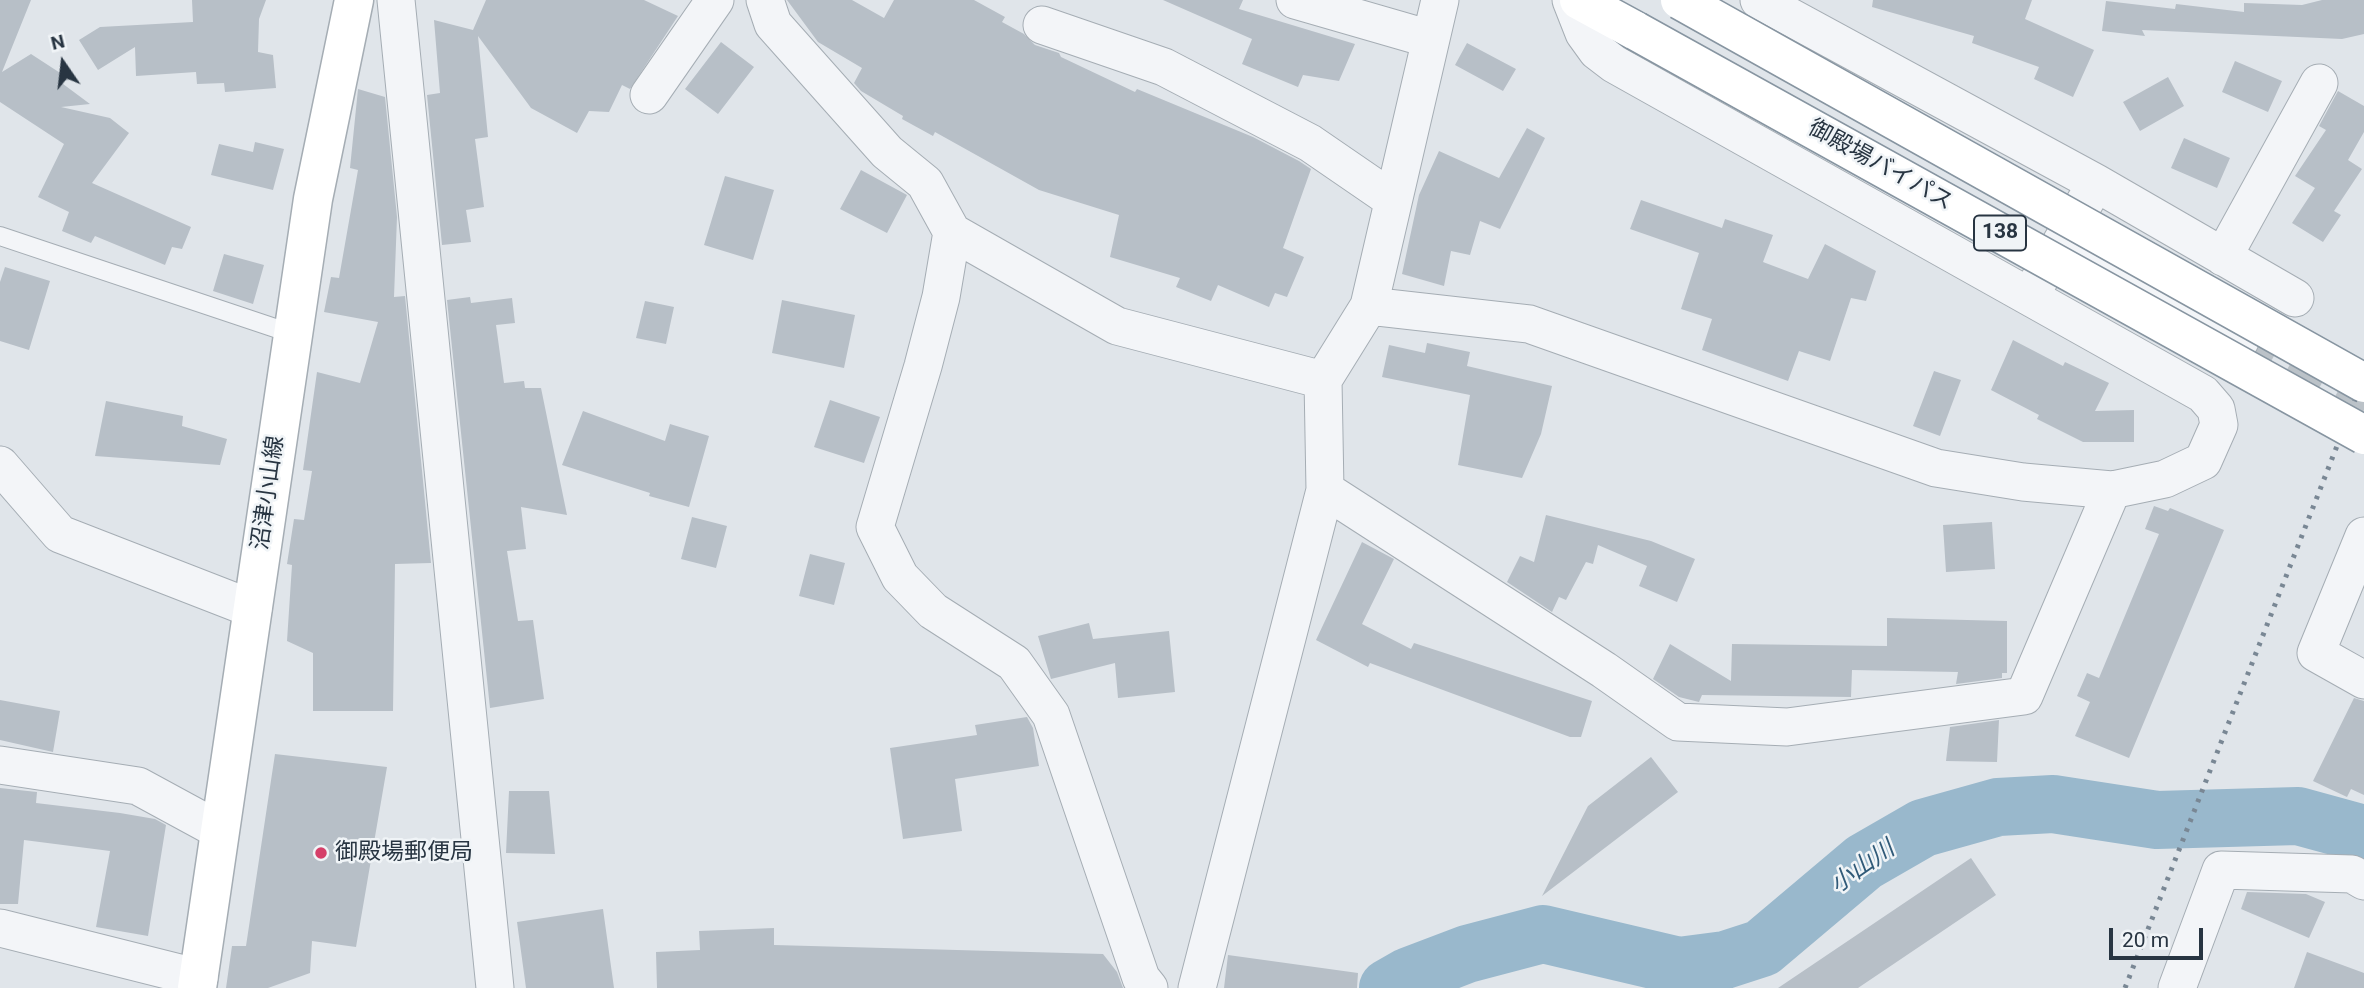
<!DOCTYPE html>
<html>
<head>
<meta charset="utf-8">
<style>
  body { margin:0 }
  #map { position:relative; width:2364px; height:988px; overflow:hidden; background:#e0e5ea; font-family:Roboto,sans-serif }
  canvas { display:block }
  .north { position:absolute; left:28px; top:28px; width:70px; height:70px; -webkit-text-stroke:5px #f0f4f7; paint-order:stroke; rotate:346deg; font-size:19px; font-weight:700; line-height:28px; text-align:center; color:#283542 }
  .north::after { content:''; display:block; margin:auto; width:24px; height:32px; background:#283542; clip-path:polygon(50% 0,100% 100%,50% 72%,0 100%) }
  .scale { position:absolute; left:2109px; top:928px; width:94px; height:32px; box-sizing:border-box; border:4px solid #283542; border-top:0; padding-left:9px; font-size:21px; line-height:24px; white-space:nowrap; color:#283542; -webkit-text-stroke:5px #f0f4f7; paint-order:stroke }
</style>
</head>
<body>
<div id="map">
<canvas width="2364" height="988"></canvas>
<div class="north">N</div>
<div class="scale">20 m</div>
</div>
<script>
const ctx = document.querySelector('canvas').getContext('2d');
ctx.lineJoin = 'round';
function toPath(rows) {
  const path = new Path2D();
  for (const r of rows) {
    path.moveTo(r[0], r[1]);
    for (let i = 2; i < r.length; i += 2) path.lineTo(r[i], r[i + 1]);
  }
  return path;
}
function strokePath(path, color, width, dash) {
  ctx.strokeStyle = color;
  ctx.lineWidth = width;
  ctx.lineCap = dash ? 'butt' : 'round';
  ctx.setLineDash(dash || []);
  ctx.stroke(path);
}
function fill(path, color) {
  ctx.fillStyle = color;
  ctx.fill(path, 'evenodd');
}
function write(font, color, halo, rows, align = 'center') {
  ctx.font = font + ' Roboto,"Noto Sans JP",sans-serif';
  ctx.lineWidth = 5;
  ctx.setLineDash([]);
  ctx.textBaseline = 'middle';
  ctx.strokeStyle = halo;
  ctx.fillStyle = color;
  for (const [text, x, y, turn = 0] of rows) {
    ctx.save();
    ctx.translate(x, y);
    ctx.rotate((+turn || 0) * Math.PI / 180);
    ctx.textAlign = isNaN(turn) ? turn : align;
    if (halo) ctx.strokeText(text, 0, 0);
    ctx.fillText(text, 0, 0);
    ctx.restore();
  }
}
const river = toPath([
  [1388,988,1409,976,1467,954,1543,934,1679,966,1725,960,1762,948,1864,862,1923,828,1998,807,2053,804,2157,820,2298,816,2364,834]
]);
const building = toPath([
  [0,0,31,0,2,72,31,54,71,80,59,81,90,104,61,107,110,118,129,133,92,183,191,227,182,249,172,247,165,265,95,236,91,243,62,231,69,212,38,197,64,144,0,102],
  [192,0,266,0,259,19,258,52,273,55,276,88,225,92,224,83,197,84,196,72,136,76,135,47,98,70,79,40,100,27,193,22],
  [486,0,644,0,678,16,630,89,622,85,609,112,589,111,577,133,531,108,478,36,488,137,475,139,484,207,466,210,471,242,442,245,427,95,440,93,434,20,473,30],
  [787,0,852,0,884,18,894,0,974,0,1005,17,1002,22,1024,34,1035,45,1059,53,1061,57,1135,92,1137,89,1253,137,1299,161,1311,169,1283,248,1304,257,1287,297,1275,293,1269,307,1218,285,1211,301,1176,287,1180,278,1110,257,1119,215,1039,190,935,132,933,136,902,119,903,116,861,91,854,83,862,68,818,42],
  [1163,0,1243,0,1239,9,1355,44,1339,81,1303,75,1298,87,1242,64,1252,39],
  [1873,0,2032,0,2025,19,2094,50,2073,97,2034,79,2039,67,1972,43,1974,36,1872,7],
  [2322,0,2364,0,2364,34,2342,39,2142,30,2145,36,2102,31,2106,1,2175,9,2176,4,2244,12,2244,3,2302,5],
  [721,42,754,67,718,114,685,89],
  [1467,43,1516,69,1503,91,1455,65],
  [2235,61,2282,81,2268,112,2222,92],
  [2168,77,2184,106,2140,131,2123,102],
  [358,89,385,97,397,217,394,297,405,296,431,563,395,564,393,711,313,711,313,653,287,641,292,565,287,564,294,519,304,520,312,471,303,470,317,372,360,383,378,322,324,312,331,277,339,278,358,170,350,168],
  [2338,91,2364,106,2364,132,2348,160,2362,169,2334,211,2341,215,2323,242,2292,223,2315,188,2295,176,2326,130,2319,126],
  [1527,128,1545,138,1500,229,1480,221,1470,255,1451,251,1444,286,1402,274,1419,195,1439,151,1499,178],
  [2184,138,2230,158,2217,188,2171,168],
  [255,142,284,149,273,190,211,175,219,144,253,152],
  [861,170,907,195,887,233,840,209],
  [725,176,774,190,753,260,704,245],
  [1641,200,1722,228,1725,219,1773,235,1763,262,1808,279,1825,244,1876,271,1866,301,1851,298,1830,361,1799,351,1788,381,1702,350,1712,319,1681,309,1699,253,1630,229],
  [224,254,264,265,253,304,213,291],
  [5,267,50,281,29,350,0,341,0,282],
  [470,297,471,303,512,298,515,323,496,325,504,383,524,381,525,388,541,388,567,515,521,507,526,549,507,551,518,621,533,620,544,699,490,708,447,300],
  [782,300,855,315,844,368,772,353],
  [645,301,674,307,666,344,636,338],
  [2013,340,2063,366,2065,362,2109,383,2095,411,2134,410,2134,442,2083,442,2037,419,2039,415,1991,390],
  [1427,343,1470,352,1467,366,1552,386,1541,434,1522,478,1458,465,1470,395,1382,377,1389,345,1425,353],
  [1934,371,1961,380,1940,436,1913,426],
  [830,400,880,417,864,463,814,447],
  [106,401,183,416,182,426,227,439,220,465,95,456],
  [583,411,665,441,670,424,709,436,689,507,649,496,650,493,562,465],
  [2154,506,2168,511,2170,508,2224,530,2129,758,2075,736,2090,702,2077,696,2087,673,2099,678,2159,534,2145,529],
  [1546,515,1651,541,1695,559,1677,602,1639,586,1647,566,1598,545,1593,564,1586,562,1566,600,1559,597,1552,612,1507,582,1520,556,1534,562],
  [692,517,727,526,716,568,681,559],
  [1992,522,1995,569,1946,572,1943,525],
  [1362,542,1394,559,1362,624,1411,649,1414,643,1592,701,1581,737,1570,737,1370,663,1368,667,1316,640],
  [810,554,845,563,834,605,799,596],
  [1887,618,2007,621,2007,673,2002,673,2002,678,1956,684,1958,672,1852,670,1851,697,1702,695,1699,702,1679,697,1653,679,1670,644,1731,681,1732,644,1887,646],
  [1089,623,1093,639,1169,631,1175,692,1118,698,1115,663,1051,679,1038,636],
  [2354,698,2364,701,2364,795,2351,789,2347,797,2313,781],
  [0,700,60,711,53,752,0,740],
  [1027,717,1033,728,1039,766,955,779,962,831,903,839,890,748,977,735,975,725],
  [1999,720,1997,762,1946,761,1950,727],
  [275,754,387,767,356,947,312,941,310,973,268,988,226,988,232,946,246,946],
  [1651,757,1678,792,1542,896,1588,806],
  [0,788,37,792,36,803,120,813,155,819,166,825,148,936,96,927,110,851,24,840,18,904,0,904],
  [509,791,549,791,555,854,506,853],
  [1971,858,1996,895,1858,988,1778,988],
  [2247,892,2306,894,2325,902,2309,938,2241,909],
  [603,909,614,988,526,988,517,922],
  [774,928,774,945,1103,954,1117,972,1123,988,657,988,656,952,700,950,699,931],
  [2307,952,2364,973,2364,988,2294,988],
  [1228,955,1358,973,1357,988,1224,988]
]);
const minorTunnel = toPath([
  [2240,341,2364,410]
]);
const service = toPath([
  [0,236,293,334]
]);
const minor = toPath([
  [396,0,495,988],
  [765,0,773,24,887,152,925,183,952,232,941,297,923,366,875,527,900,577,933,611,1014,663,1051,715,1141,978,1149,988],
  [1295,0,1430,39],
  [1759,0,2096,183],
  [1042,25,1164,67,1310,143,1393,200],
  [649,95,715,0],
  [952,232,1117,326,1323,380],
  [2062,241,2240,341],
  [2223,257,2319,83],
  [2035,287,2096,183,2295,298],
  [1369,306,1529,324,1936,468,2023,482,2112,490,2165,479,2203,461,2219,425,2216,409,2203,394,1614,64,1597,51,1584,33,1571,0],
  [0,465,60,534,253,609],
  [1325,490,1604,670,1678,722,1787,727,2024,696,2112,490],
  [2364,536,2316,653,2364,680],
  [0,765,138,786,219,830],
  [0,928,199,978],
  [1197,988,1325,490,1323,380,1369,306,1440,0],
  [2177,988,2221,870,2352,874,2364,881]
]);
const secondary = toPath([
  [197,988,313,199,354,0]
]);
const trunk = toPath([
  [1579,0,1636,31]
]);
const rail = toPath([
  [2125,988,2364,377]
]);
const trunkBridge = toPath([
  [1680,0,2364,383],
  [1636,31,2364,435]
]);
const markers = [
  [321,853,7,"#d53f69"]
];
const shields = [
  [2000,233,52]
];
const shieldNames = [
  ["138",2000,233]
];
const streetNames = [
  ["御殿場バイパス",1880,166,29],
  ["沼津小山線",269,493,-82]
];
const poiNames = [
  ["御殿場郵便局",335,853]
];
const waterNames = [
  ["小山川",1863,868,-35]
];
strokePath(river, '#99b8cc', 58);
fill(building, '#b7bfc7');
strokePath(minorTunnel, '#bbc2c8', 37, [37, 18]);
strokePath(service, '#a5adb4', 20);
strokePath(minor, '#a5adb4', 39);
strokePath(secondary, '#a5adb4', 41);
strokePath(trunk, '#8795a1', 41);
strokePath(service, '#f3f5f8', 18);
strokePath(minor, '#f3f5f8', 37);
strokePath(secondary, '#fff', 38);
strokePath(trunk, '#fff', 38);
strokePath(rail, '#798794', 5, [3.5, 7]);
strokePath(trunkBridge, '#8795a1', 41, []);
strokePath(trunkBridge, '#fff', 38);
for (const [x, y, r, color] of markers) {
  const dot = new Path2D();
  dot.arc(x, y, r, 0, 2 * Math.PI);
  ctx.fillStyle = color;
  ctx.fill(dot);
  strokePath(dot, '#f0f4f7', 2.5);
}
for (const [x, y, w] of shields) {
  const box = new Path2D();
  box.roundRect(x - w / 2, y - 17.5, w, 35, 5);
  ctx.fillStyle = '#f0f4f7';
  ctx.fill(box);
  strokePath(box, '#283542', 2);
}
write('bold 21px', '#283542', null, shieldNames);
write('23px', '#283542', '#f0f4f7', streetNames);
write('23px', '#283542', '#f0f4f7', poiNames, 'left');
write('italic 24px', '#305a78', '#f0f4f7', waterNames);
</script>
</body>
</html>
